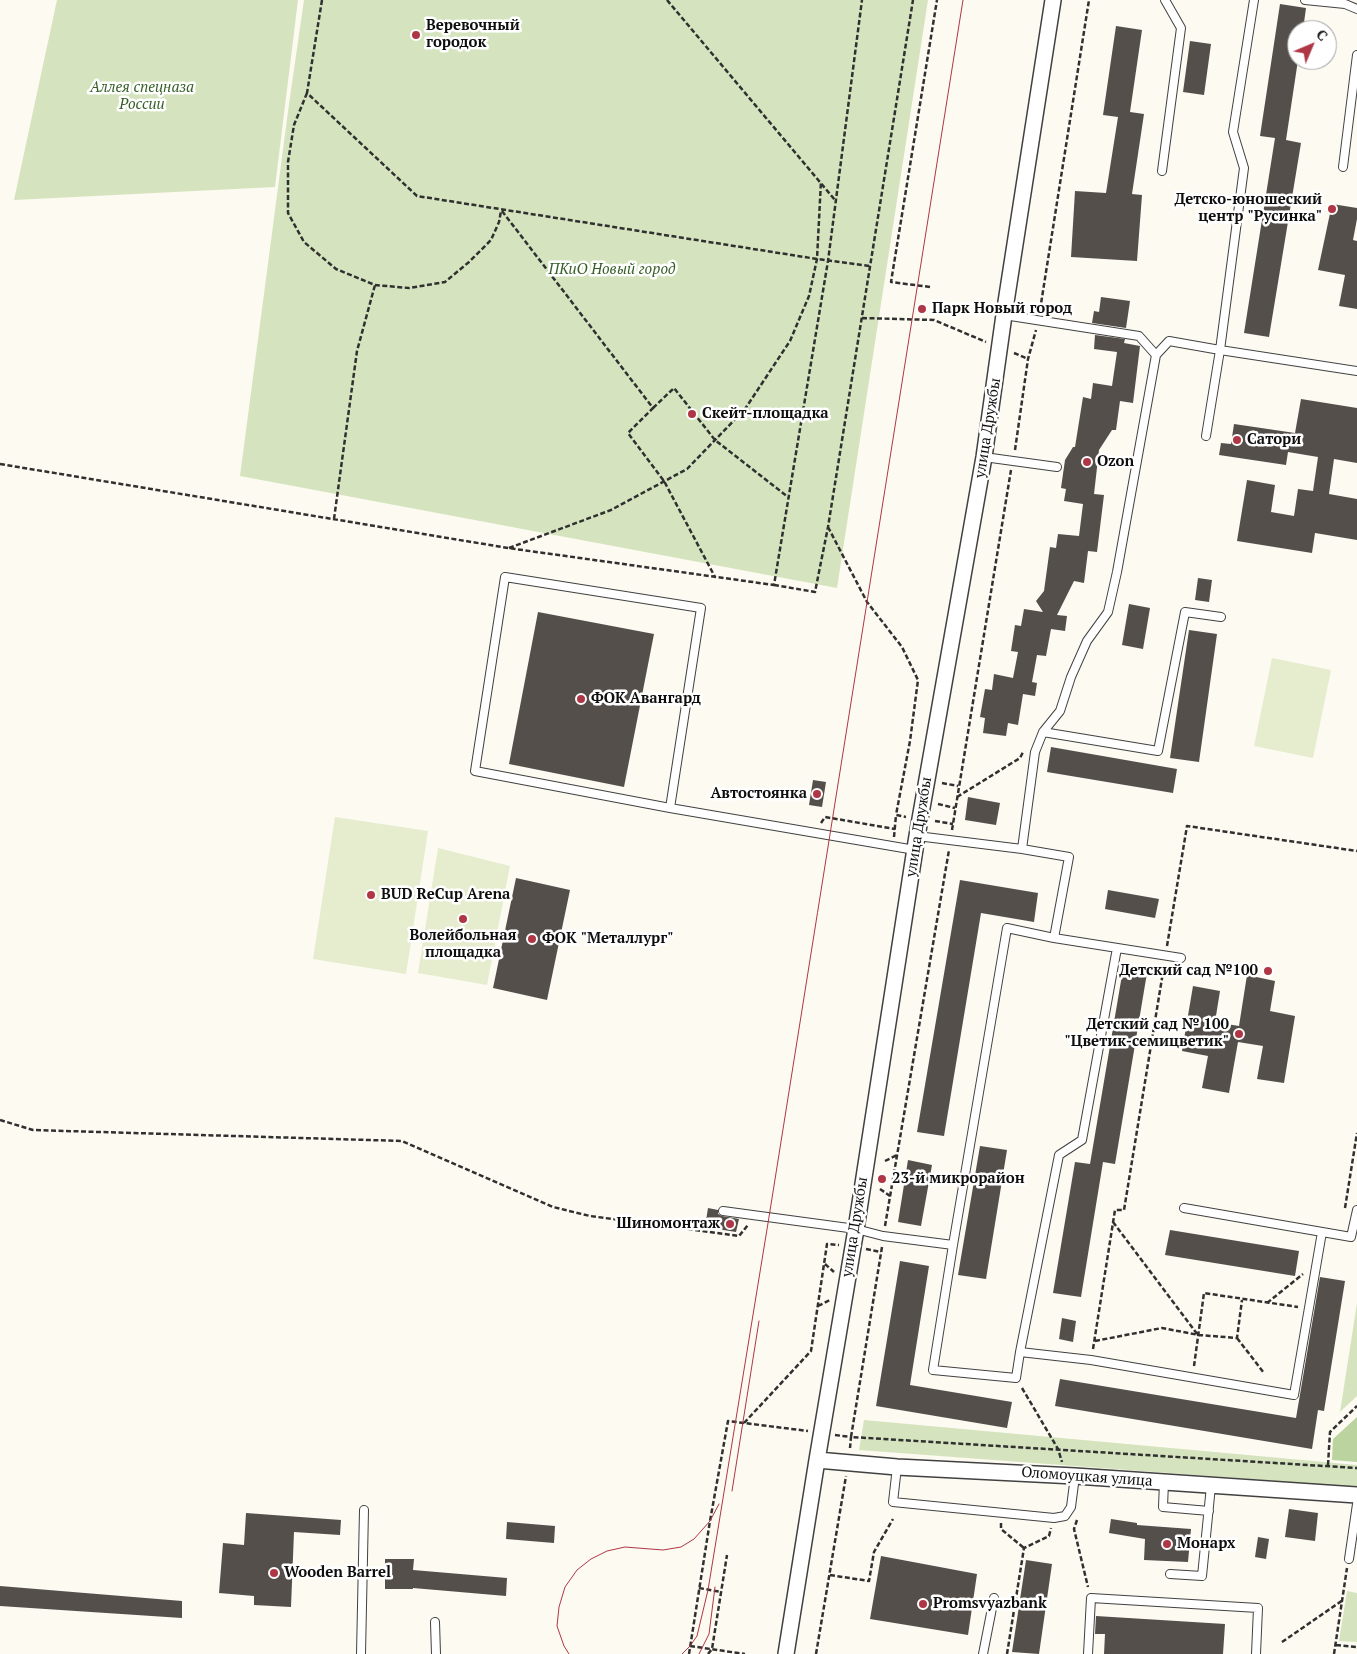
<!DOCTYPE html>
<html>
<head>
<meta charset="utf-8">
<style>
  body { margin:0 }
  #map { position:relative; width:1357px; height:1654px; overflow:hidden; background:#fdfaf1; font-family:"PT Serif",serif }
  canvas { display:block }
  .north { position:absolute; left:1287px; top:20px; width:50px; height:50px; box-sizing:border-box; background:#fff; border:1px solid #9f9f9f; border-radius:50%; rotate:45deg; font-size:14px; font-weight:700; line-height:20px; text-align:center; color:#0e0e0e }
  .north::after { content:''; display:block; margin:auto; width:18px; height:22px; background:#ae3645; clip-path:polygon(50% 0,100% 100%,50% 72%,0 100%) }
</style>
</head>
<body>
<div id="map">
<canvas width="1357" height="1654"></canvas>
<div class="north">С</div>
</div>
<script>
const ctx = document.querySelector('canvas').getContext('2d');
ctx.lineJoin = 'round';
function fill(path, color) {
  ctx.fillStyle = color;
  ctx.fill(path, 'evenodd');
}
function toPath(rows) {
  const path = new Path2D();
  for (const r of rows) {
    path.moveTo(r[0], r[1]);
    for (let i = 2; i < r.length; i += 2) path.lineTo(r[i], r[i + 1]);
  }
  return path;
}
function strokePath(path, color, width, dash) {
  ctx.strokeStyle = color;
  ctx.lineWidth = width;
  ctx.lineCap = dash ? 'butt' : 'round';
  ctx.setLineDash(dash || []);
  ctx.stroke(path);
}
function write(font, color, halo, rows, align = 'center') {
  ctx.font = font + ' "PT Serif",serif';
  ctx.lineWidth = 5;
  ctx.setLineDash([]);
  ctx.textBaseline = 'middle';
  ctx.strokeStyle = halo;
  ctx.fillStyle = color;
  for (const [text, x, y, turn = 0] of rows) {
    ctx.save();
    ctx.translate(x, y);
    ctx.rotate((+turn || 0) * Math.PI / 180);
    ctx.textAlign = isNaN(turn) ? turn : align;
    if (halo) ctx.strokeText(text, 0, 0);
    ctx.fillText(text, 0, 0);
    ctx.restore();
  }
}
const green = toPath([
  [57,0,298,0,275,187,14,200],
  [304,0,928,0,837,588,240,476,289,104],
  [1357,1303,1357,1396,1340,1412],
  [864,1420,1357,1465,1357,1487,859,1450],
  [1347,1591,1357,1593,1357,1642,1339,1641]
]);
const forest = toPath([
  [1357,1417,1357,1462,1332,1460,1333,1439]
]);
const pitch = toPath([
  [1272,658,1331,670,1313,758,1254,746],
  [335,817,428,831,406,974,313,959],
  [438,848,510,866,487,985,418,973]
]);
const building = toPath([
  [1280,4,1306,8,1303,30,1297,30,1298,60,1286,140,1301,143,1269,337,1244,333,1275,138,1260,136],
  [1116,26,1142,30,1130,112,1144,114,1132,194,1142,195,1137,261,1071,257,1075,191,1106,193,1118,117,1103,115],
  [1190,41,1211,44,1204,95,1183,92],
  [1332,204,1357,208,1357,219,1353,240,1357,241,1357,309,1339,306,1345,275,1318,270],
  [1101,297,1130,301,1126,328,1092,323,1094,311,1099,312],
  [1095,335,1125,339,1124,343,1140,346,1133,403,1120,401,1116,430,1112,430,1099,450,1094,494,1104,495,1097,552,1088,551,1084,583,1074,581,1057,615,1067,616,1065,631,1051,629,1046,656,1037,655,1032,682,1037,683,1035,696,1023,694,1018,725,1008,723,1006,736,983,733,985,718,980,717,985,689,992,690,994,674,1013,678,1018,652,1011,651,1015,625,1021,626,1024,609,1043,612,1036,601,1044,591,1050,547,1056,548,1058,534,1079,536,1083,504,1064,501,1066,489,1061,488,1065,460,1073,447,1075,447,1083,397,1091,399,1093,383,1112,386,1117,352,1094,349],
  [1301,399,1357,408,1357,463,1334,459,1329,494,1357,499,1357,540,1315,533,1312,553,1237,541,1247,480,1275,485,1271,512,1294,516,1298,489,1313,491,1318,457,1288,452,1286,465,1219,455,1221,443,1231,444,1234,424,1295,433],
  [1198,578,1212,580,1209,602,1195,600],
  [1129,604,1150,608,1143,649,1122,645],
  [538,612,654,634,624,787,509,764],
  [1189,630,1217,634,1199,762,1170,758],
  [1051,747,1177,769,1173,793,1047,772],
  [813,780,826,782,822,807,809,805],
  [968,797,1000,803,996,825,965,820],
  [516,878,570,890,547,1000,493,988],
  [960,880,1038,893,1034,922,981,913,944,1136,917,1132],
  [1108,890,1159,899,1155,918,1105,909],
  [1123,969,1147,973,1115,1164,1103,1162,1081,1297,1053,1293,1075,1162,1090,1164],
  [1247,975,1275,981,1270,1011,1295,1016,1284,1083,1257,1079,1263,1046,1238,1042,1229,1093,1202,1088,1208,1056,1182,1051,1193,986,1220,991,1215,1022,1239,1026],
  [980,1146,1007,1150,986,1279,958,1275],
  [908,1160,932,1165,921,1226,898,1222],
  [708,1208,718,1210,718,1214,722,1216,739,1219,736,1232,705,1227],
  [1170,1230,1299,1251,1295,1276,1165,1255],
  [900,1261,929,1266,910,1385,1012,1402,1007,1428,876,1406],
  [1320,1277,1345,1281,1324,1411,1318,1410,1312,1449,1055,1406,1060,1379,1296,1418],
  [1062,1318,1076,1321,1073,1342,1059,1339],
  [1289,1509,1318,1513,1315,1541,1285,1537],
  [246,1513,341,1520,340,1535,294,1532,291,1607,254,1605,254,1596,219,1593,223,1543,244,1545],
  [1111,1519,1137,1523,1137,1525,1191,1529,1188,1562,1144,1560,1145,1539,1109,1533],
  [507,1522,555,1526,554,1543,506,1539],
  [1258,1537,1269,1539,1266,1559,1255,1557],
  [881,1556,977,1574,968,1635,870,1619],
  [385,1559,414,1559,413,1570,507,1578,506,1596,413,1588,413,1589,385,1589],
  [1026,1560,1052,1564,1039,1654,1012,1652],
  [0,1586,182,1601,182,1618,0,1606],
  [1096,1616,1225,1624,1223,1654,1104,1654,1105,1634,1095,1634]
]);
const path = toPath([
  [322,0,307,93,417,196,817,259,870,266],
  [667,0,835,200],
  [307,93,294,125,288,162,288,213,304,242,336,269,375,285,409,288,445,282,469,262,491,240,499,222,501,211],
  [502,211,653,408,628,433,664,481,715,577],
  [930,287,891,282,937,0],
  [1040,310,1089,0],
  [862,318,934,320,986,342],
  [1014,353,1028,359],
  [653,408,674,388,715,440,788,497],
  [1015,450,1028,359,1036,330],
  [0,464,508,548,774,585,828,261,862,0],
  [334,519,357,351,375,285],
  [828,527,867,602,902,647,918,680,910,741,896,815],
  [509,548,611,510,687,469,745,409,790,341,809,296,817,259,821,181],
  [774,585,815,592,828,527,913,0],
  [942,783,958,786],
  [957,797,1020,758,1023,752],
  [938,804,955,808],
  [935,821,953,824],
  [821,823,825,817,895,829],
  [952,830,1011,470],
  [894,837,896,815,906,817],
  [1167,946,1187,826,1357,851],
  [0,1120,33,1130,402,1141,553,1207,590,1216,739,1236,748,1225],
  [885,1161,897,1155],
  [880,1189,890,1196],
  [1345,1208,1357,1133],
  [1113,1222,1198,1335],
  [885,1226,949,850],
  [882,1247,851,1437,1357,1468],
  [866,1249,881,1252],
  [825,1264,834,1272],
  [1267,1303,1303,1274],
  [818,1306,830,1300],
  [1237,1338,1264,1373],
  [1095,1341,1162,1328,1199,1335,1237,1338,1242,1300],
  [1093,1349,1115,1210,1124,1210,1164,966],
  [1194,1366,1204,1293,1298,1307],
  [1022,1388,1058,1449,1062,1462],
  [744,1423,811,1351,827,1244,839,1245],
  [835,1435,851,1437,850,1448],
  [1328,1465,1330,1432,1357,1406],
  [1077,1520,1074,1529,1088,1587],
  [1001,1523,1001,1529,1024,1548],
  [830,1575,869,1581,874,1552,893,1519],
  [699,1588,721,1592],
  [1282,1642,1343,1600],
  [1336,1645,1357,1647],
  [690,1646,745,1654],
  [689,1654,710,1521,728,1421,808,1431],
  [708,1654,712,1649,727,1555],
  [816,1654,846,1476],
  [1007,1654,1024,1548,1049,1536,1051,1528],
  [1334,1654,1347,1568]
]);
const service = toPath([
  [1305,0,1345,4,1357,9],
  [1343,167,1357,55],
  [1162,171,1181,28,1165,0],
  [1004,315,1139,336,1156,355],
  [1206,436,1220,350,1357,371],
  [984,457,1057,467],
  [1043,732,1158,751,1185,612,1221,617],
  [670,808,475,771,505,577,701,608,670,808,915,850],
  [1022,849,1035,752,1043,732,1060,711,1071,677,1087,641,1108,612,1117,572,1156,355,1169,341,1220,350,1244,168,1233,132,1254,0],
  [1054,938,1181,958],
  [1184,1208,1351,1237,1357,1210],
  [723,1211,856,1229,883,1236,953,1245,1007,928,1054,938,1069,857,1022,849,917,836],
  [953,1245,933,1370,1016,1378,1020,1352,1091,1360,1294,1395,1322,1232],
  [1020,1352,1059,1155,1082,1140,1117,948],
  [897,1467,893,1502,1054,1518,1065,1516,1071,1507,1075,1476],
  [1164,1482,1163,1507,1209,1511],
  [1349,1559,1357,1504],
  [1170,1574,1202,1576,1211,1486],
  [435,1622,436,1654],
  [361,1654,364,1510],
  [983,1654,994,1598],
  [1088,1654,1091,1598,1258,1608,1256,1654]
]);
const minor = toPath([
  [817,1460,897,1467,1075,1476,1357,1495],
  [786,1654,817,1460,856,1229,917,836,984,457,1004,315,1053,0]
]);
const tram = toPath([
  [732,1491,759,1321],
  [569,1654,564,1646,557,1626,559,1607,565,1587,577,1570,591,1559,607,1551,625,1547,663,1550,681,1547,694,1539,710,1521,719,1504],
  [682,1654,690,1646,697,1636,708,1590,769,1217,963,0],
  [699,1654,709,1634,715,1587]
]);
const markers = [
  [416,35,5,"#ae3645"],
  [1332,209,5,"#ae3645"],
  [922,309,5,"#ae3645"],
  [692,414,5,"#ae3645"],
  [1237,440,5,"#ae3645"],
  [1087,462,5,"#ae3645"],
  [581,699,5,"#ae3645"],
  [817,794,5,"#ae3645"],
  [371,895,5,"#ae3645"],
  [463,919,5,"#ae3645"],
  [532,939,5,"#ae3645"],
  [1268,971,5,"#ae3645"],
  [1239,1034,5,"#ae3645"],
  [882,1179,5,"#ae3645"],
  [730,1224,5,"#ae3645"],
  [1167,1544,5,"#ae3645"],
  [274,1573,5,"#ae3645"],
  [923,1604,5,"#ae3645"]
];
const poiNames = [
  ["Веревочный",426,26],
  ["городок",426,43],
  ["Детско-юношеский",1322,200,"right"],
  ["центр \"Русинка\"",1322,217,"right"],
  ["Парк Новый город",932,309],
  ["Скейт-площадка",702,414],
  ["Сатори",1247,440],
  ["Ozon",1097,462],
  ["ФОК Авангард",591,699],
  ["Автостоянка",807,794,"right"],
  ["BUD ReCup Arena",381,895],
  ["Волейбольная",463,936,"center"],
  ["площадка",463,953,"center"],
  ["ФОК \"Металлург\"",542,939],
  ["Детский сад №100",1258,971,"right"],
  ["Детский сад № 100",1229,1025,"right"],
  ["\"Цветик-семицветик\"",1229,1042,"right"],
  ["23-й микрорайон",892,1179],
  ["Шиномонтаж",720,1224,"right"],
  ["Монарх",1177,1544],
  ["Wooden Barrel",284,1573],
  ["Promsvyazbank",933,1604]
];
const parkNames = [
  ["Аллея спецназа",142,88],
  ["России",142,105],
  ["ПКиО Новый город",612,270]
];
const streetNames = [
  ["улица Дружбы",988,428,-81],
  ["улица Дружбы",919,827,-81],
  ["улица Дружбы",855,1227,-81],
  ["Оломоуцкая улица",1087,1477,4]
];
fill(green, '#d5e4be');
fill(forest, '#bbd39f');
fill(pitch, '#e5edce');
fill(building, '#554f4c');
strokePath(service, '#414141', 10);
strokePath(minor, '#414141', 18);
strokePath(path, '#303030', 2.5, [5, 2.5]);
strokePath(service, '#fff', 8);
strokePath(minor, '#fff', 15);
strokePath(tram, '#ae3645', 1);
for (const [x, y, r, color] of markers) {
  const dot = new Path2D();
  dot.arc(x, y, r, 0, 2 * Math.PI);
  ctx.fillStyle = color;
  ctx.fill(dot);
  strokePath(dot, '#fff', 2);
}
write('bold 15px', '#0e0e0e', '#fff', poiNames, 'left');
write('italic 15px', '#365e26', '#fff', parkNames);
write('15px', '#0e0e0e', '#fff', streetNames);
</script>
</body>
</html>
